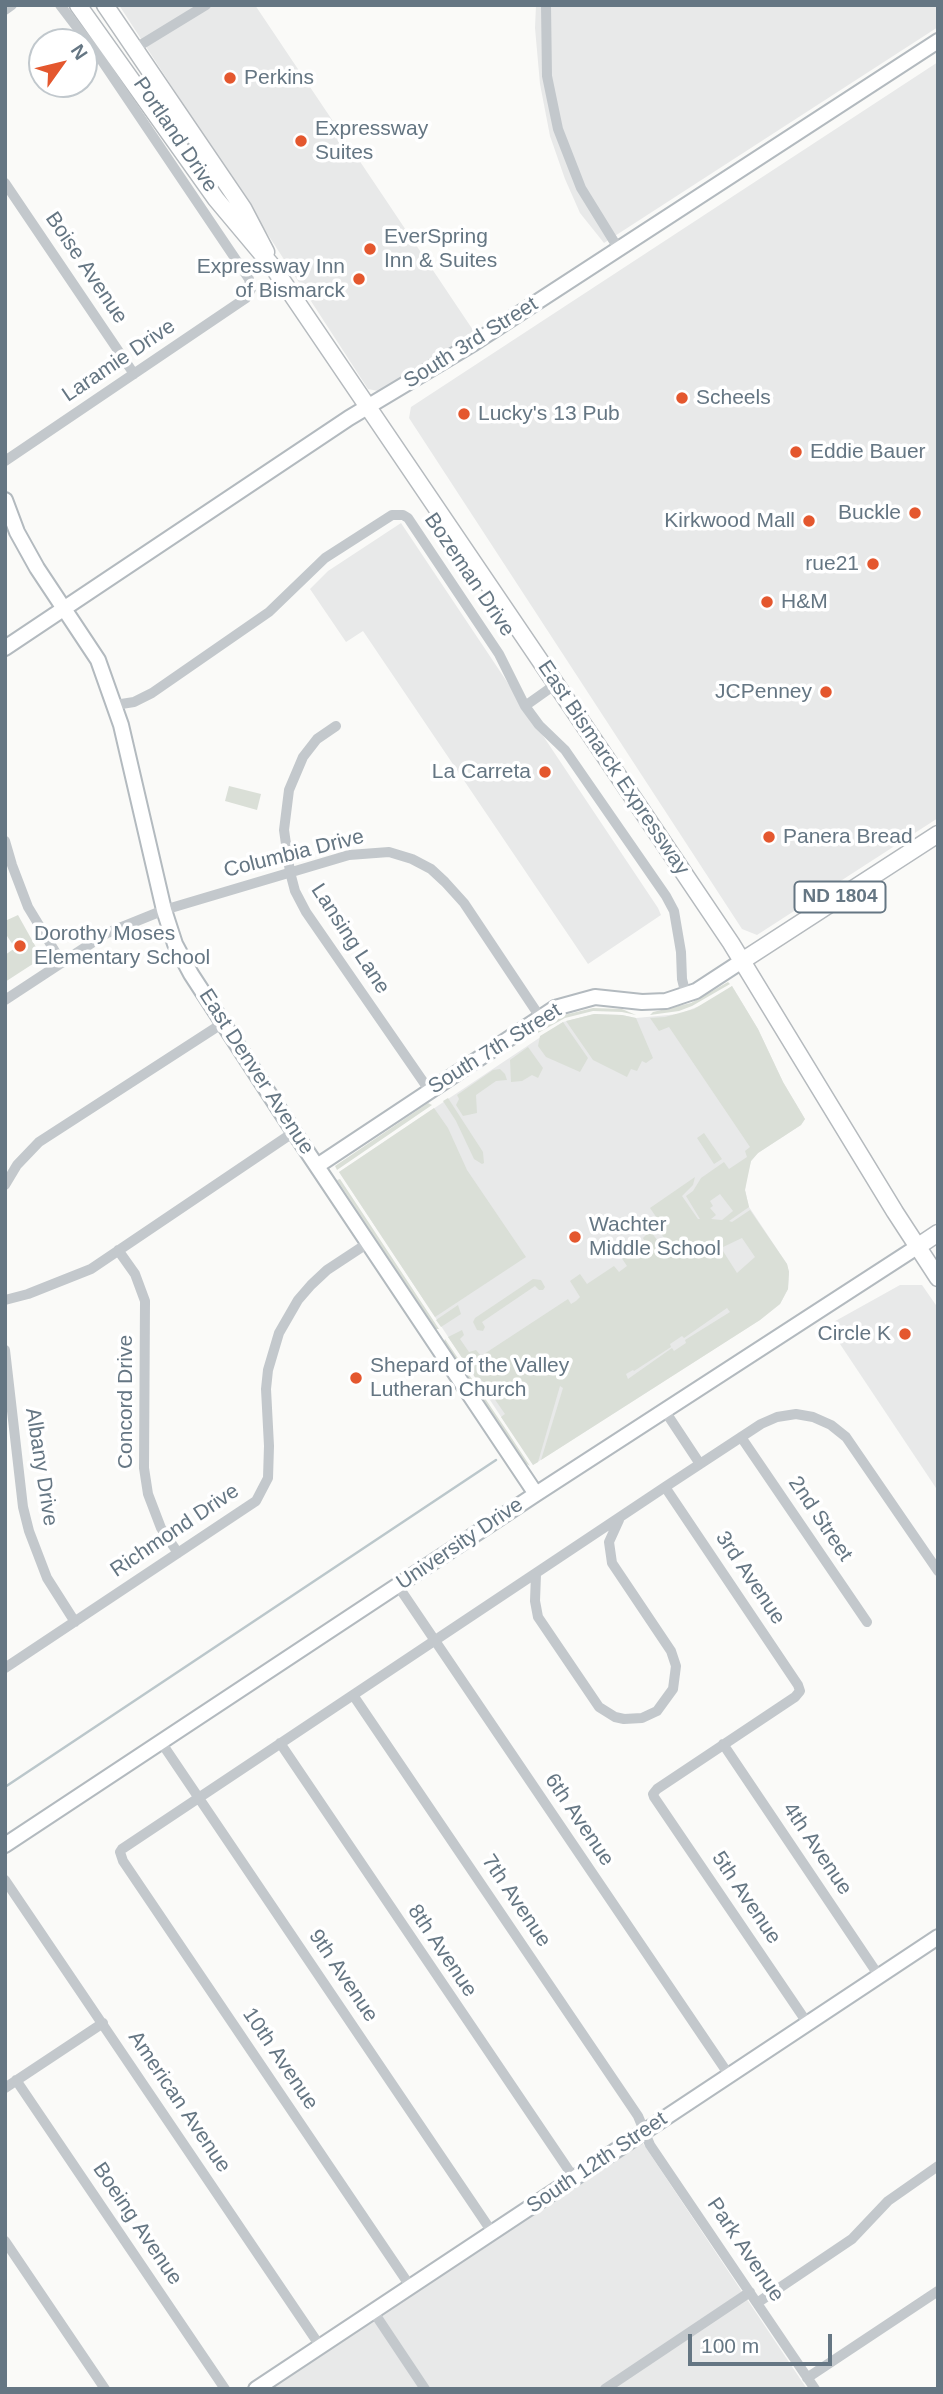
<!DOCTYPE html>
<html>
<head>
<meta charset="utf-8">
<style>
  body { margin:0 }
  #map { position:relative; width:943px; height:2394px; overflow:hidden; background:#fafaf8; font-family:Helvetica,sans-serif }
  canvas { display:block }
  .frame { position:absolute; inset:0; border:7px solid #657683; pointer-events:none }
  .north { position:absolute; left:28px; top:28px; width:70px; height:70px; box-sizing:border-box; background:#fff; border:2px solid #c1c8cd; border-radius:50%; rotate:56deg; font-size:19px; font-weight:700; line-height:28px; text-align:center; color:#657683 }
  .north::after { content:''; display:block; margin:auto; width:24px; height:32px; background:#e4572e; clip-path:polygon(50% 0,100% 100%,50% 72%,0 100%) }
  .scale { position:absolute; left:688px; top:2334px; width:144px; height:32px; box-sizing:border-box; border:4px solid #657683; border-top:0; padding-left:9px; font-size:21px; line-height:24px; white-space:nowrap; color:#657683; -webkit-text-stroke:5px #fff; paint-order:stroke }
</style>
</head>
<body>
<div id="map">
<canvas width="943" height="2394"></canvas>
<div class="frame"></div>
<div class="north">N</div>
<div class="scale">100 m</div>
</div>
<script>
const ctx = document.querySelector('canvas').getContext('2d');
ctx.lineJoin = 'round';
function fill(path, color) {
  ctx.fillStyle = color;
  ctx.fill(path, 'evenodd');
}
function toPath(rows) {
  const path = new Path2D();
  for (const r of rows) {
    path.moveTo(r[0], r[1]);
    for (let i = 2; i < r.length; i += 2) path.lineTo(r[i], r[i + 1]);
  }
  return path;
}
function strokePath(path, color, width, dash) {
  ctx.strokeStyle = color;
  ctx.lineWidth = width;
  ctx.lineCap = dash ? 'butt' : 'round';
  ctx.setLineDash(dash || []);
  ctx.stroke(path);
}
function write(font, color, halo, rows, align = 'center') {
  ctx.font = font + ' Helvetica,sans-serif';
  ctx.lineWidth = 7;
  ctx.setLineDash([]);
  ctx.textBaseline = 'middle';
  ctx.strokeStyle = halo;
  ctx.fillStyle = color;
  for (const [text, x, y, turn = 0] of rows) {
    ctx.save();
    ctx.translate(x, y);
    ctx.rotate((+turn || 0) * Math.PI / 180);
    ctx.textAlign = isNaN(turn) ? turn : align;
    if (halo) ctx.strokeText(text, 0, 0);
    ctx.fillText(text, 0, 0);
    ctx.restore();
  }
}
const built = toPath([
  [119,5,255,5,475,333,378,391,368,389],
  [536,5,938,5,938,27,604,243,580,213,565,179,550,136,540,84,535,28],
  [938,62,938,818,757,935,742,929,409,418,411,407],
  [401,523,658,908,661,915,588,964,363,631,346,642,310,589,328,571],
  [732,986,758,1029,783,1082,805,1119,801,1125,758,1153,751,1161,746,1180,745,1190,749,1207,787,1264,789,1272,788,1289,780,1304,760,1320,533,1465,339,1172,563,1022,594,1014,622,1015,636,1018,679,1014,707,1003],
  [900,1285,922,1285,938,1308,938,1491,832,1332,830,1324],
  [640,2139,807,2389,268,2389]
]);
const green = toPath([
  [229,786,261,794,257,810,225,801],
  [18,915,42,958,5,982,5,955,15,948,5,933,5,921],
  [728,982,730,984,692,1006,679,1011,650,1015,653,1012,691,1003],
  [732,986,758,1029,783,1082,805,1119,801,1125,758,1153,751,1161,745,1190,749,1207,729,1221,732,1222,750,1210,787,1264,789,1272,788,1289,780,1304,760,1320,541,1460,563,1388,560,1386,538,1462,533,1465,501,1417,505,1414,480,1378,477,1380,448,1337,462,1330,464,1335,460,1339,469,1352,476,1350,481,1356,568,1299,571,1304,576,1301,580,1297,570,1281,580,1274,587,1284,614,1266,619,1272,627,1266,617,1251,634,1239,647,1254,650,1251,643,1238,649,1232,652,1233,660,1244,666,1241,657,1227,661,1224,650,1208,695,1177,693,1185,682,1196,698,1219,700,1219,686,1196,693,1191,701,1178,724,1162,729,1169,747,1157,745,1151,750,1147,669,1027,659,1031,650,1018,665,1017,694,1009],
  [720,1194,733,1211,722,1220,711,1219,716,1215,710,1208,713,1206,710,1201],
  [742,1238,755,1257,737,1273,721,1248],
  [727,1308,730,1312,685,1340,686,1343,674,1351,672,1348,628,1379,626,1374,633,1370,634,1371,671,1347,670,1344,682,1336,684,1338],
  [593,1008,622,1009,636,1015,622,1012,593,1011,565,1018,538,1033,537,1031,564,1015],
  [594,1014,622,1015,636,1018,653,1058,646,1063,642,1061,637,1071,631,1069,627,1077,593,1060,566,1021],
  [563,1022,588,1058,580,1072,546,1057,538,1046,540,1036],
  [528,1047,543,1068,538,1078,532,1075,522,1081,511,1082,510,1060],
  [500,1069,505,1074,507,1080,496,1081,476,1095,477,1113,463,1116,456,1105,459,1099,457,1095,493,1070],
  [448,1098,483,1152,484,1163,482,1164,474,1159,456,1121,443,1101],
  [428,1103,432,1105,337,1170,335,1166],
  [434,1108,448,1128,467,1170,526,1257,435,1317,339,1172],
  [704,1133,722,1159,714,1164,697,1138],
  [340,1179,439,1329,436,1329,337,1180],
  [533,1279,541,1280,545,1287,543,1290,539,1290,535,1286,482,1322,485,1327,483,1331,477,1330,473,1322,475,1318],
  [458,1305,461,1314,441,1327,436,1320],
  [445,1339,507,1431,530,1466,525,1463,444,1342]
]);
const stream = toPath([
  [5,1787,496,1460]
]);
const street = toPath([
  [546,5,547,76,558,129,581,188,618,248],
  [5,10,12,5],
  [134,49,206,5],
  [5,183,134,374],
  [5,461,246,298,251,289,249,279,98,55,60,5],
  [115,705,134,702,152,693,269,612,325,558,392,515,403,515,408,518,499,654,525,706,539,725,565,750,666,896,674,911,681,952,682,979,686,995],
  [525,706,556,684],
  [336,726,317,739,303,757,289,790,284,830,290,872,295,891,306,912,429,1090],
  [5,841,12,865,28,907,62,963],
  [5,1000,107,933,164,910,349,855,389,852,412,859,431,869,445,882,464,903,540,1017],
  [5,1185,17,1165,39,1142,223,1023],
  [118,1250,135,1274,145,1301,144,1468,148,1494,161,1528,178,1553],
  [5,1300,28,1294,91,1269,294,1132],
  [5,1350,23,1507,29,1531,47,1578,75,1622],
  [665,1411,700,1464],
  [741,1437,867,1622],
  [665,1487,798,1685,800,1691,795,1697,657,1789,653,1794,654,1797,808,2024],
  [536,1574,535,1601,538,1617,599,1707,615,1717,624,1719,642,1718,657,1711,673,1689,676,1666,671,1651,612,1563,609,1542,619,1520],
  [398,1586,729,2075],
  [5,1668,256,1501,268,1478,269,1446,266,1389,268,1370,279,1333,298,1300,311,1285,327,1270,368,1243],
  [353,1695,638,2116,650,2145,815,2389],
  [161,1742,492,2232],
  [280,1743,574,2178],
  [723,1744,879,1976],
  [5,1880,320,2346],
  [16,2080,225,2389],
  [5,2088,103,2023],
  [5,2241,105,2389],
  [410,2286,123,1861,120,1852,122,1849,665,1487,761,1424,777,1417,796,1414,813,1417,831,1425,846,1437,938,1571],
  [757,2303,852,2239,888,2201,938,2166],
  [373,2311,425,2389],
  [807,2378,938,2291],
  [605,2389,750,2292]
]);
const secondary = toPath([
  [5,500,17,532,37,568,98,660,121,725,164,910,175,944,191,974,294,1132,536,1494],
  [5,648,349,418,474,343,938,41],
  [317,1166,555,1008,595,997,642,1002,666,1001,696,991,742,961],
  [5,1845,536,1494,917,1247],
  [256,2389,938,1937]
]);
const primary = toPath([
  [78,5,216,199,273,267,640,808,731,943,895,1212,938,1278],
  [105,5,243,208,266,252],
  [742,961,938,834],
  [917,1247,938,1233]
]);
const markers = [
  [230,78,7,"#e4572e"],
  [301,141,7,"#e4572e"],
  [370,249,7,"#e4572e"],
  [359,279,7,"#e4572e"],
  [682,398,7,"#e4572e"],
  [464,414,7,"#e4572e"],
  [796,452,7,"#e4572e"],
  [915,513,7,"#e4572e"],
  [809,521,7,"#e4572e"],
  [873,564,7,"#e4572e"],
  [767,602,7,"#e4572e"],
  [826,692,7,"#e4572e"],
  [545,772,7,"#e4572e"],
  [769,837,7,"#e4572e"],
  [20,946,7,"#e4572e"],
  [575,1237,7,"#e4572e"],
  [905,1334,7,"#e4572e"],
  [356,1378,7,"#e4572e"]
];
const shields = [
  [840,897,91]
];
const shieldNames = [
  ["ND 1804",840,897]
];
const poiNames = [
  ["Perkins",244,78],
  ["Expressway",315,129],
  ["Suites",315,153],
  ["EverSpring",384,237],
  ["Inn & Suites",384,261],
  ["Expressway Inn",345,267,"right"],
  ["of Bismarck",345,291,"right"],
  ["Scheels",696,398],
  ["Lucky's 13 Pub",478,414],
  ["Eddie Bauer",810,452],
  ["Buckle",901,513,"right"],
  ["Kirkwood Mall",795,521,"right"],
  ["rue21",859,564,"right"],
  ["H&M",781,602],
  ["JCPenney",812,692,"right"],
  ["La Carreta",531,772,"right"],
  ["Panera Bread",783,837],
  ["Dorothy Moses",34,934],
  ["Elementary School",34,958],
  ["Wachter",589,1225],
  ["Middle School",589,1249],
  ["Circle K",891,1334,"right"],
  ["Shepard of the Valley",370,1366],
  ["Lutheran Church",370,1390]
];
const streetNames = [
  ["Portland Drive",175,135,56],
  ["Boise Avenue",86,268,56],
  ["South 3rd Street",471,343,-32],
  ["Laramie Drive",119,361,-34],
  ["Bozeman Drive",469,575,56],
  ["East Bismarck Expressway",613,768,56],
  ["Columbia Drive",294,854,-14],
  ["Lansing Lane",350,939,57],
  ["South 7th Street",495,1049,-32],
  ["East Denver Avenue",256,1072,57],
  ["Concord Drive",126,1402,-90],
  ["Albany Drive",41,1467,81],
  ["2nd Street",820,1519,56],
  ["Richmond Drive",175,1531,-34],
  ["University Drive",460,1544,-34],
  ["3rd Avenue",750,1578,56],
  ["6th Avenue",579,1820,56],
  ["4th Avenue",817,1849,56],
  ["5th Avenue",746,1898,56],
  ["7th Avenue",516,1901,56],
  ["8th Avenue",442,1951,56],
  ["9th Avenue",343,1976,56],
  ["10th Avenue",280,2059,56],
  ["American Avenue",179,2102,56],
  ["South 12th Street",597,2163,-34],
  ["Boeing Avenue",137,2224,56],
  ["Park Avenue",745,2250,56]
];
fill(built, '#e8e9e9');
fill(green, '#dadfd7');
strokePath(stream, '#bbc7cb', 2.5);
strokePath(secondary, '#b3babf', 18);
strokePath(primary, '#b5babe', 19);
strokePath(street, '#c3c8cc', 10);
strokePath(secondary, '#fff', 14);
strokePath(primary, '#fff', 16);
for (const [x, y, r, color] of markers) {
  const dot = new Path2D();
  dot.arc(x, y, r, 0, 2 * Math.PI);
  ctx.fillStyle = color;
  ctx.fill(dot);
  strokePath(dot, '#fff', 2.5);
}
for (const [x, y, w] of shields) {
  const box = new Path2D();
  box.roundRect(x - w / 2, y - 15.5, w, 31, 5);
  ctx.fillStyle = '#fff';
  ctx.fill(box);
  strokePath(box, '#657683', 2);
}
write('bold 19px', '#657683', null, shieldNames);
write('21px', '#657683', '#fff', poiNames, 'left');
write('21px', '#657683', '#fff', streetNames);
</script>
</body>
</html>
